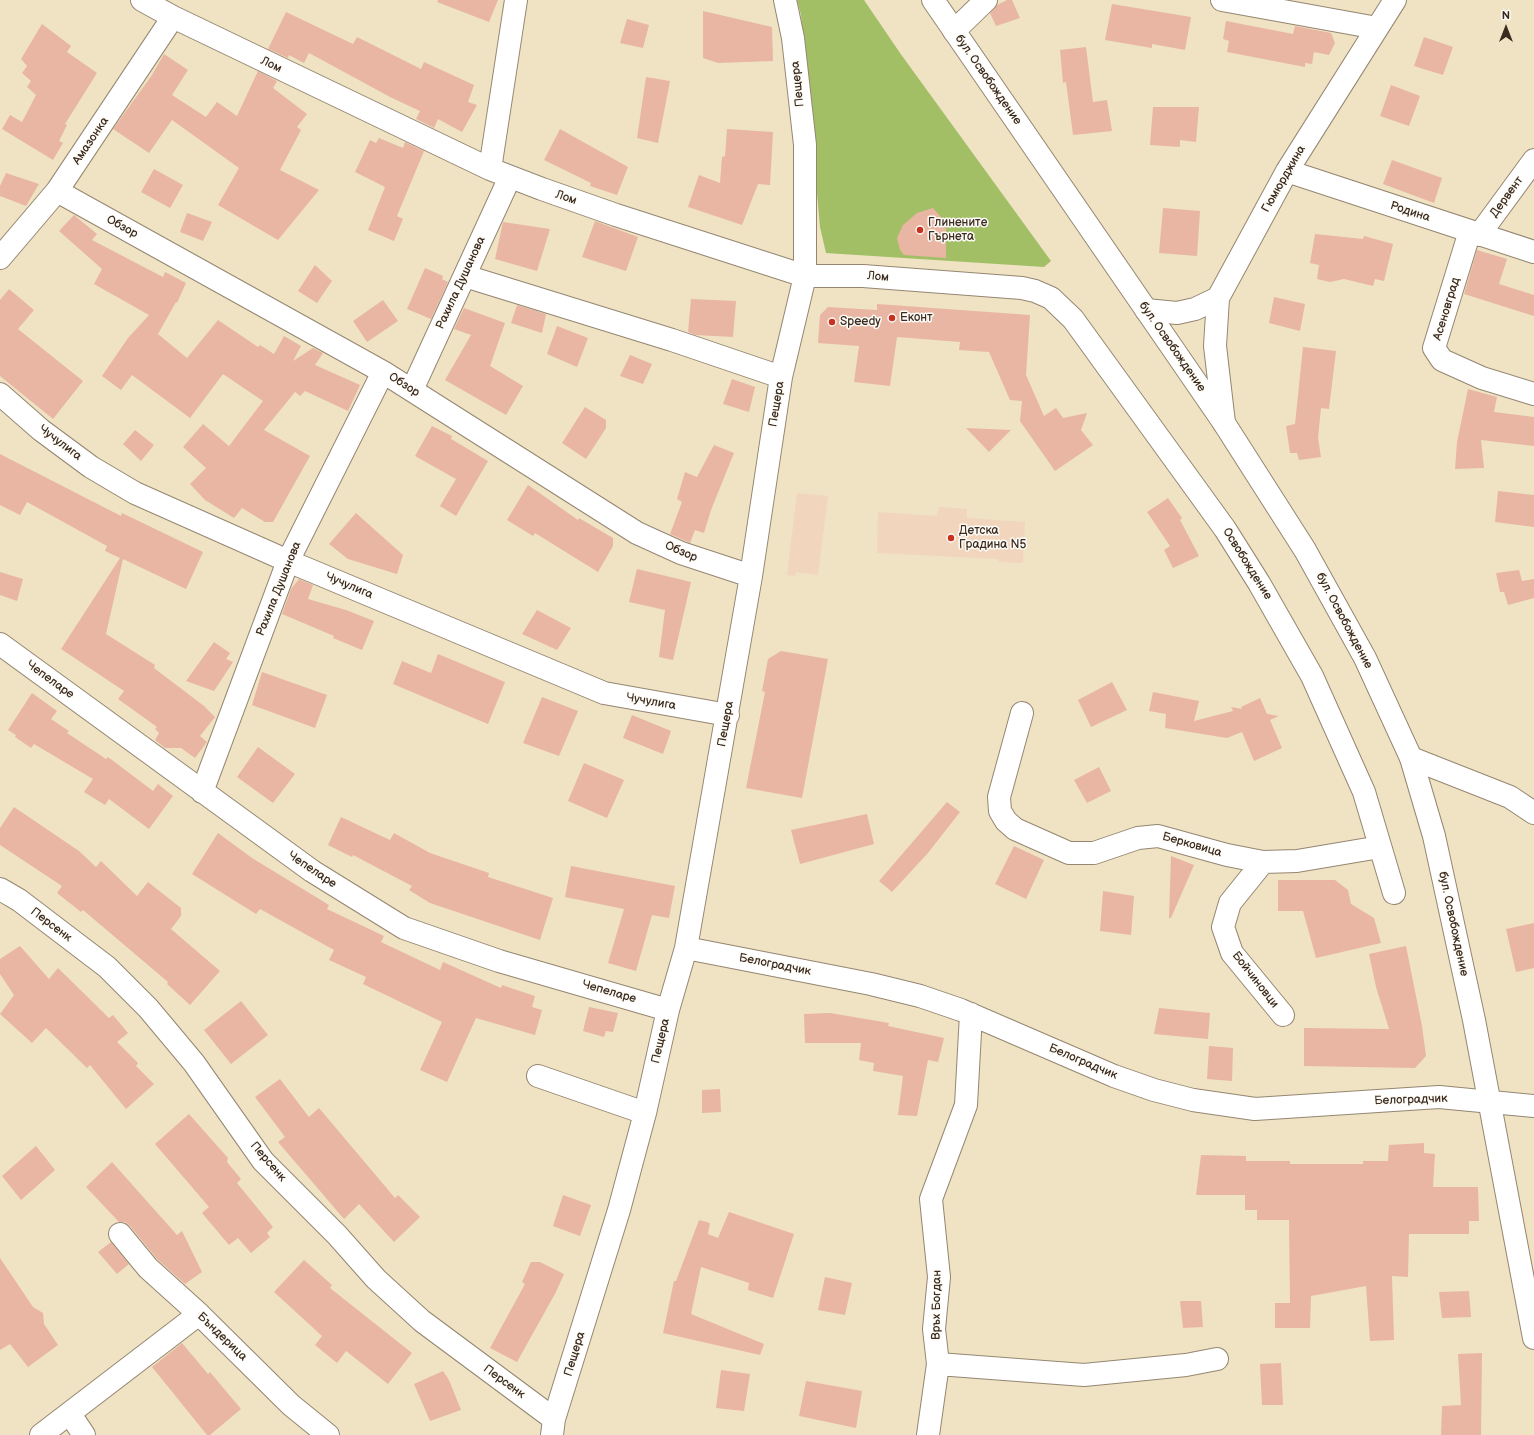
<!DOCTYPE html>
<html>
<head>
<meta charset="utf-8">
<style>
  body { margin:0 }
  #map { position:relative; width:1534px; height:1435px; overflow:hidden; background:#efe3c4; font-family:"Balsamiq Sans",sans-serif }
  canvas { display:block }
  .north { position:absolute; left:1486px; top:8px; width:40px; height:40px; -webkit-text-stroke:3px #fdfcf7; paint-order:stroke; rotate:0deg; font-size:11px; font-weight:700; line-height:16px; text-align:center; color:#3b2a1e }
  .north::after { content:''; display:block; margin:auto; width:14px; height:18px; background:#3b2a1e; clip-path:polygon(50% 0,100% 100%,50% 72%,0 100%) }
</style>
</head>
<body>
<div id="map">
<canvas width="1534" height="1435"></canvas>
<div class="north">N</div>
</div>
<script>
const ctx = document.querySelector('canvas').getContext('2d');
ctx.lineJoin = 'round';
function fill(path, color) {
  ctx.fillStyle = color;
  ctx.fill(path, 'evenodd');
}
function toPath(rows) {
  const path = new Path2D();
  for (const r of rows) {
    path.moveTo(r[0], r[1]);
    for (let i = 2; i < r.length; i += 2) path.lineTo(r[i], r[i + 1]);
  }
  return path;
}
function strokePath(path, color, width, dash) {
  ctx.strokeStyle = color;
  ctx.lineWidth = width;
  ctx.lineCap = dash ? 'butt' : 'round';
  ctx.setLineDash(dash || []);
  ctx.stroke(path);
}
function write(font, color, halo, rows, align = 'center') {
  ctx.font = font + ' "Balsamiq Sans",sans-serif';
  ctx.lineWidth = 3;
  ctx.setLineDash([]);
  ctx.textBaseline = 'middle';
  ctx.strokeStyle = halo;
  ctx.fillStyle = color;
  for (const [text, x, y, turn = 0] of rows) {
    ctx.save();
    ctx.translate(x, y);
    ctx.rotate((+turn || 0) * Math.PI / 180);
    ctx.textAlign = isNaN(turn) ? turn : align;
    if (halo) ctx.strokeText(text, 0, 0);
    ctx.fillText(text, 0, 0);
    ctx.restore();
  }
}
const built = toPath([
  [797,493,828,496,818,575,796,572,795,576,787,575],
  [939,507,967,509,967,518,1025,522,1023,563,999,562,998,559,877,553,878,512,937,516]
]);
const green = toPath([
  [797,0,864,0,900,53,1051,261,1044,267,826,253,820,227,801,15]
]);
const building = toPath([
  [438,0,498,0,489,22,437,2],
  [1007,0,1012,0,1020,18,996,26,990,13,997,5],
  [1112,4,1191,17,1185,50,1152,44,1152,48,1105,40],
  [703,11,772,27,773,61,718,63,703,58],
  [286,12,353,44,357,37,421,69,424,62,474,85,468,102,477,105,462,132,438,119,434,128,416,119,420,111,392,98,309,53,304,63,289,55,288,58,268,49],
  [627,19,649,25,643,48,620,43],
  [1226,21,1293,34,1295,26,1331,33,1335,43,1329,55,1314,52,1312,64,1305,63,1305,67,1227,52,1229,41,1223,39],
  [42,24,71,46,67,52,97,73,65,124,67,125,59,141,63,143,53,160,2,129,10,115,22,122,36,95,27,87,31,81,22,73,27,66,21,59],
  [1424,37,1453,47,1443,75,1414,66],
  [1086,47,1093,102,1107,100,1112,131,1073,135,1066,82,1063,83,1060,50],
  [164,54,188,70,172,95,206,117,217,102,237,116,258,71,277,81,273,88,307,114,297,127,301,130,280,170,319,190,278,240,218,205,239,168,172,120,149,153,113,129,152,75],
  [646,77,670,81,658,143,637,138],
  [1391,85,1420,96,1409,126,1380,116],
  [1153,107,1199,107,1196,142,1180,140,1180,147,1150,145],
  [560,129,628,167,617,195,590,186,591,183,544,160],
  [727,129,773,132,770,185,758,184,742,225,688,207,699,175,720,183,722,157,725,156],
  [379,138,403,148,405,142,424,151,397,216,403,219,394,241,368,230,385,187,355,172,370,140,376,143],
  [1392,160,1442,178,1434,203,1383,184],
  [154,169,183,185,170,208,141,192],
  [6,173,39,184,26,206,0,196,0,186],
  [933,208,946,223,946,258,904,255,900,250,897,238,903,225,917,213],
  [1163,208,1200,211,1197,256,1159,253],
  [187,213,212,222,203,241,180,232],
  [74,215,97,234,92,240,163,277,165,272,186,283,177,303,176,302,158,334,187,358,218,320,258,347,260,345,274,354,284,336,301,346,293,361,313,348,323,353,315,365,360,385,348,411,305,391,300,396,295,392,264,430,310,456,273,522,265,522,242,508,234,518,205,500,190,484,206,468,183,447,203,424,229,446,263,401,223,374,190,418,132,375,121,390,102,376,128,338,149,315,94,284,102,269,59,231],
  [595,221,638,237,626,271,582,257],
  [503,222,550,229,537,271,495,259],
  [1315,234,1363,239,1364,236,1393,244,1384,281,1375,279,1373,286,1344,279,1330,282,1317,279,1319,265,1310,263],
  [1477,250,1507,259,1499,284,1534,295,1534,316,1464,294],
  [315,265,332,281,317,303,298,291],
  [425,268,443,276,442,279,448,282,431,319,407,309],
  [9,289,34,310,18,329,83,381,53,419,0,376,0,300],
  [1274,297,1305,304,1300,331,1269,323],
  [691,299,736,301,733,337,695,335,688,332],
  [383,300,398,321,367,342,353,321],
  [877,304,1030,315,1026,375,1044,416,1056,408,1063,418,1087,413,1081,430,1093,445,1055,471,1020,421,1022,401,1010,400,989,352,959,350,960,342,897,337,890,386,854,382,859,346,818,343,820,315,828,307,877,310],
  [517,305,546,314,542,333,511,323],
  [464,308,505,323,490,366,523,386,506,415,445,380,471,335,454,329],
  [557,326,588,338,577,367,547,354],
  [1303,347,1336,351,1329,409,1321,408,1318,438,1321,457,1299,460,1297,453,1290,453,1286,426,1295,424],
  [630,355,652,364,643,384,620,376],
  [732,379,755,387,749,412,723,404],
  [1468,389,1497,397,1494,412,1534,417,1534,446,1481,440,1484,468,1455,469,1457,442],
  [585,407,606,420,606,428,586,459,562,443],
  [432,426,452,436,451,439,488,461,456,516,440,506,456,479,415,456],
  [966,428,1011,430,989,452],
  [135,430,154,445,141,461,123,444],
  [714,445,734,453,711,510,704,533,695,530,690,543,670,534,682,502,677,499,685,472,697,477],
  [0,454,121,516,122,513,203,552,186,589,123,559,106,634,155,665,154,668,204,706,215,717,200,736,207,742,195,758,181,748,165,748,155,740,159,733,155,729,157,727,118,699,124,691,61,649,120,558,105,551,107,546,27,502,20,515,0,505],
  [528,485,578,520,579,518,613,538,613,546,598,572,535,533,533,536,507,520],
  [1498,491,1534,495,1534,527,1495,522],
  [1168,498,1182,518,1180,520,1199,556,1173,568,1164,550,1170,546,1147,512],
  [356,513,403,555,397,574,348,559,329,544],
  [637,569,691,582,673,660,659,657,665,610,629,602],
  [1519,570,1522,581,1534,579,1534,598,1508,605,1504,592,1500,592,1496,573],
  [0,572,23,579,17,601,0,595],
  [299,579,313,585,308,599,346,610,374,621,362,650,333,638,334,636,282,614,291,589],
  [537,610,571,628,557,650,522,634],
  [214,642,230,653,226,659,233,662,214,691,186,681],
  [781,651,828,659,802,798,746,788,765,692,762,691,768,659],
  [438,654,505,682,488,724,393,684,402,661,431,673],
  [262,672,327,695,315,728,252,705],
  [1112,682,1127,710,1091,727,1078,700],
  [1153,692,1199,701,1194,721,1233,711,1231,707,1242,709,1241,707,1260,698,1267,714,1279,716,1270,720,1282,748,1254,761,1242,732,1227,738,1165,728,1166,714,1149,711],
  [32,693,57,711,51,719,69,731,67,733,106,759,108,757,153,791,158,784,173,796,149,829,109,799,105,805,84,792,93,779,34,744,31,748,15,737,16,735,8,730],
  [542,697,578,711,559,756,523,743],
  [632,715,671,731,663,754,623,738],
  [258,747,295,774,273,803,237,777],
  [584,763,624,780,607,818,568,801],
  [1099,767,1111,791,1087,803,1074,780],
  [947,802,960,812,928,853,892,892,879,881],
  [14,807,79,851,96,867,101,861,137,896,148,882,181,908,181,916,171,929,220,971,190,1005,167,984,168,982,83,910,81,912,57,893,62,886,0,845,0,828],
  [867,814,874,844,800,864,791,830],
  [341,817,390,840,394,833,430,853,489,873,488,877,553,898,540,940,430,903,409,890,412,886,353,855,352,857,328,845],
  [218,833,252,858,329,905,327,909,384,936,381,942,440,970,443,962,501,988,502,985,535,996,532,1007,542,1010,535,1035,476,1018,447,1082,420,1070,442,1022,363,984,366,977,329,960,334,950,260,909,256,914,192,874],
  [1014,846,1044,860,1026,899,995,884],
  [1171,856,1194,865,1171,918,1169,918],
  [571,866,675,886,669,918,652,915,636,971,608,963,624,909,565,897],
  [1278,880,1335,880,1348,890,1351,904,1374,918,1381,943,1316,958,1303,911,1278,911],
  [1103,891,1134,896,1131,935,1100,931],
  [1534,923,1534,968,1516,972,1506,929],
  [20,946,49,979,58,968,109,1018,113,1015,128,1033,117,1042,138,1063,136,1066,154,1084,126,1109,90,1065,87,1068,46,1028,32,1043,0,1014,14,995,0,974,0,959],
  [1406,946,1422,1026,1426,1056,1415,1068,1304,1066,1304,1028,1389,1029,1376,987,1369,954],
  [241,1001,268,1035,231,1064,204,1030],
  [589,1007,618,1013,613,1032,606,1031,604,1037,583,1031],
  [1159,1008,1210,1013,1208,1039,1154,1034],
  [830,1013,889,1023,888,1026,944,1038,938,1062,928,1060,917,1116,898,1115,903,1076,873,1071,874,1063,859,1060,861,1043,805,1043,804,1014],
  [1209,1046,1233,1048,1232,1081,1207,1079],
  [280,1079,309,1117,319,1108,395,1198,398,1195,420,1217,394,1242,359,1204,344,1219,278,1142,285,1137,255,1097],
  [720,1089,721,1112,702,1113,702,1090],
  [189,1114,228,1158,227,1162,241,1179,237,1183,273,1227,267,1233,270,1237,251,1253,238,1238,229,1245,202,1213,209,1207,155,1144],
  [1424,1143,1424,1153,1435,1154,1433,1187,1478,1187,1479,1221,1469,1221,1469,1234,1409,1234,1408,1277,1392,1276,1394,1340,1370,1341,1366,1286,1311,1296,1310,1328,1275,1328,1275,1303,1290,1303,1289,1220,1257,1220,1257,1210,1245,1210,1245,1195,1196,1195,1201,1155,1246,1156,1246,1161,1290,1161,1290,1164,1363,1164,1363,1161,1388,1161,1389,1145],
  [36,1146,55,1170,21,1200,2,1176],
  [112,1162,177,1235,182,1231,202,1272,185,1284,157,1259,130,1226,125,1222,119,1222,86,1187],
  [563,1195,591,1205,580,1236,553,1226],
  [729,1212,794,1234,773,1298,748,1290,749,1283,701,1267,691,1314,764,1344,760,1355,663,1333,674,1281,676,1281,699,1220,710,1223,708,1234,718,1238],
  [111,1242,129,1264,117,1274,98,1252],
  [0,1258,33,1307,43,1313,44,1324,58,1345,28,1367,10,1344,0,1350],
  [304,1260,332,1285,330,1288,412,1353,388,1384,346,1351,337,1363,315,1345,322,1336,274,1292],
  [531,1262,540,1262,564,1274,556,1292,517,1362,490,1348,525,1284,522,1282],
  [825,1277,852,1283,845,1315,818,1310],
  [1469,1291,1471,1317,1442,1318,1439,1292],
  [1180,1301,1201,1301,1203,1327,1183,1328],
  [182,1343,208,1374,210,1372,241,1409,210,1435,207,1435,152,1367],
  [1482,1353,1481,1435,1441,1435,1442,1406,1461,1405,1458,1354],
  [1281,1363,1283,1405,1262,1405,1260,1364],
  [721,1370,750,1374,744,1411,716,1408],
  [443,1371,449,1380,461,1410,430,1421,414,1384],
  [806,1381,862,1391,856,1428,799,1416]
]);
const minor = toPath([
  [142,0,173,17,490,169,542,189,616,215,805,276,863,276,1022,288,1035,291,1051,298,1073,319,1225,529,1259,583,1312,676,1364,792,1394,893],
  [1222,0,1377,28],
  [954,31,986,0],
  [490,169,516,0],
  [1287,171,1534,252],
  [57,191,383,372,637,533,681,553,751,576],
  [1470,231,1434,348,1442,360,1482,378,1534,394],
  [1479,235,1534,160],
  [0,258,57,191,173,17],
  [465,276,672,340,781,377],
  [1218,298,1215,346,1224,423],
  [1146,310,1177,313,1195,309,1218,298,1287,171,1395,0],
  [412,390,510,177],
  [0,394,41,430,91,467,135,493,288,561,604,693,728,715],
  [0,644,312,871,404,928,499,961,668,1010],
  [1022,713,999,797,1000,811,1006,821,1015,829,1069,853,1094,853,1138,838,1158,836,1227,855,1263,862,1297,861,1380,847],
  [1411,758,1510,797,1534,813],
  [202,792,288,561,383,372],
  [1263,862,1230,903,1223,927,1232,953,1283,1015],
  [0,889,19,900,107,967,148,1008,194,1063,263,1161,337,1235,376,1279,422,1321,554,1419],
  [686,948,871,984,920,996,961,1010,1114,1076,1154,1090,1193,1100,1255,1109,1439,1097,1534,1106],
  [538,1076,645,1113],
  [120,1234,148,1268,199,1314,291,1405,328,1435],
  [938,1364,1084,1375,1186,1365,1217,1359],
  [70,1414,84,1435],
  [41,1435,199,1314],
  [552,1435,554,1419,619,1210,645,1113,668,1010,686,948,751,576,781,377,805,276,805,145,793,38,785,0],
  [928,1435,938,1364,934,1329,939,1277,931,1199,966,1105,971,1014]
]);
const major = toPath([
  [933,0,1224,423,1305,550,1365,658,1411,758,1434,836,1474,1020,1534,1338]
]);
const markers = [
  [920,230,4,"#c8321e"],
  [892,318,4,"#c8321e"],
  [832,322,4,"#c8321e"],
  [951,538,4,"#c8321e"]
];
const streetNames = [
  ["Лом",271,65,26],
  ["бул. Освобождение",988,80,55],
  ["Пещера",798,84,-96],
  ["Амазонка",91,141,-56],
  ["Гюмюрджина",1284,179,-60],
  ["Дервент",1507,197,-54],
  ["Лом",566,198,19],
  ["Родина",1410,212,18],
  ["Обзор",122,227,29],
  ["Лом",878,277,5],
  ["Рахила Душанова",461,283,-65],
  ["Асеновград",1447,309,-73],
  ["бул. Освобождение",1172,347,55],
  ["Обзор",404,385,32],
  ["Пещера",777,404,-81],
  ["Чучулига",60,443,37],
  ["Обзор",681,552,23],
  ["Освобождение",1247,564,58],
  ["Чучулига",349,586,23],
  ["Рахила Душанова",279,589,-68],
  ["бул. Освобождение",1344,621,62],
  ["Чепеларе",50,680,36],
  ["Чучулига",651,702,10],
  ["Пещера",726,724,-80],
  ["Берковица",1192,845,16],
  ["Чепеларе",312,870,34],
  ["бул. Освобождение",1453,924,78],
  ["Персенк",51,925,37],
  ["Белоградчик",775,965,11],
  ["Бойчиновци",1255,980,52],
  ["Чепеларе",609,992,16],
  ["Пещера",661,1041,-77],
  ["Белоградчик",1083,1062,23],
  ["Белоградчик",1411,1100,-2],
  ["Персенк",268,1162,49],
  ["Връх Богдан",937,1305,-89],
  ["Бъндерица",222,1337,44],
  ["Пещера",575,1354,-73],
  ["Персенк",504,1382,36]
];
const poiNames = [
  ["Глинените",928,223],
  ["Гърнета",928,237],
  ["Еконт",900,318],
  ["Speedy",840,322],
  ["Детска",959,531],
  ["Градина N5",959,545]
];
fill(built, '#f1d5bd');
fill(green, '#a2bf66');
fill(building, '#e9b6a3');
strokePath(minor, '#958671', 24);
strokePath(major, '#958671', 24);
strokePath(minor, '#fff', 22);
strokePath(major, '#fff', 22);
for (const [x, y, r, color] of markers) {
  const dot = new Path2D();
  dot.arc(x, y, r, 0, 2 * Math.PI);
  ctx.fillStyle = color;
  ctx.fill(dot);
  strokePath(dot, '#fdfcf7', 1.5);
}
write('12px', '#3b2a1e', '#fdfcf7', streetNames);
write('12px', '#3b2a1e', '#fdfcf7', poiNames, 'left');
</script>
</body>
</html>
